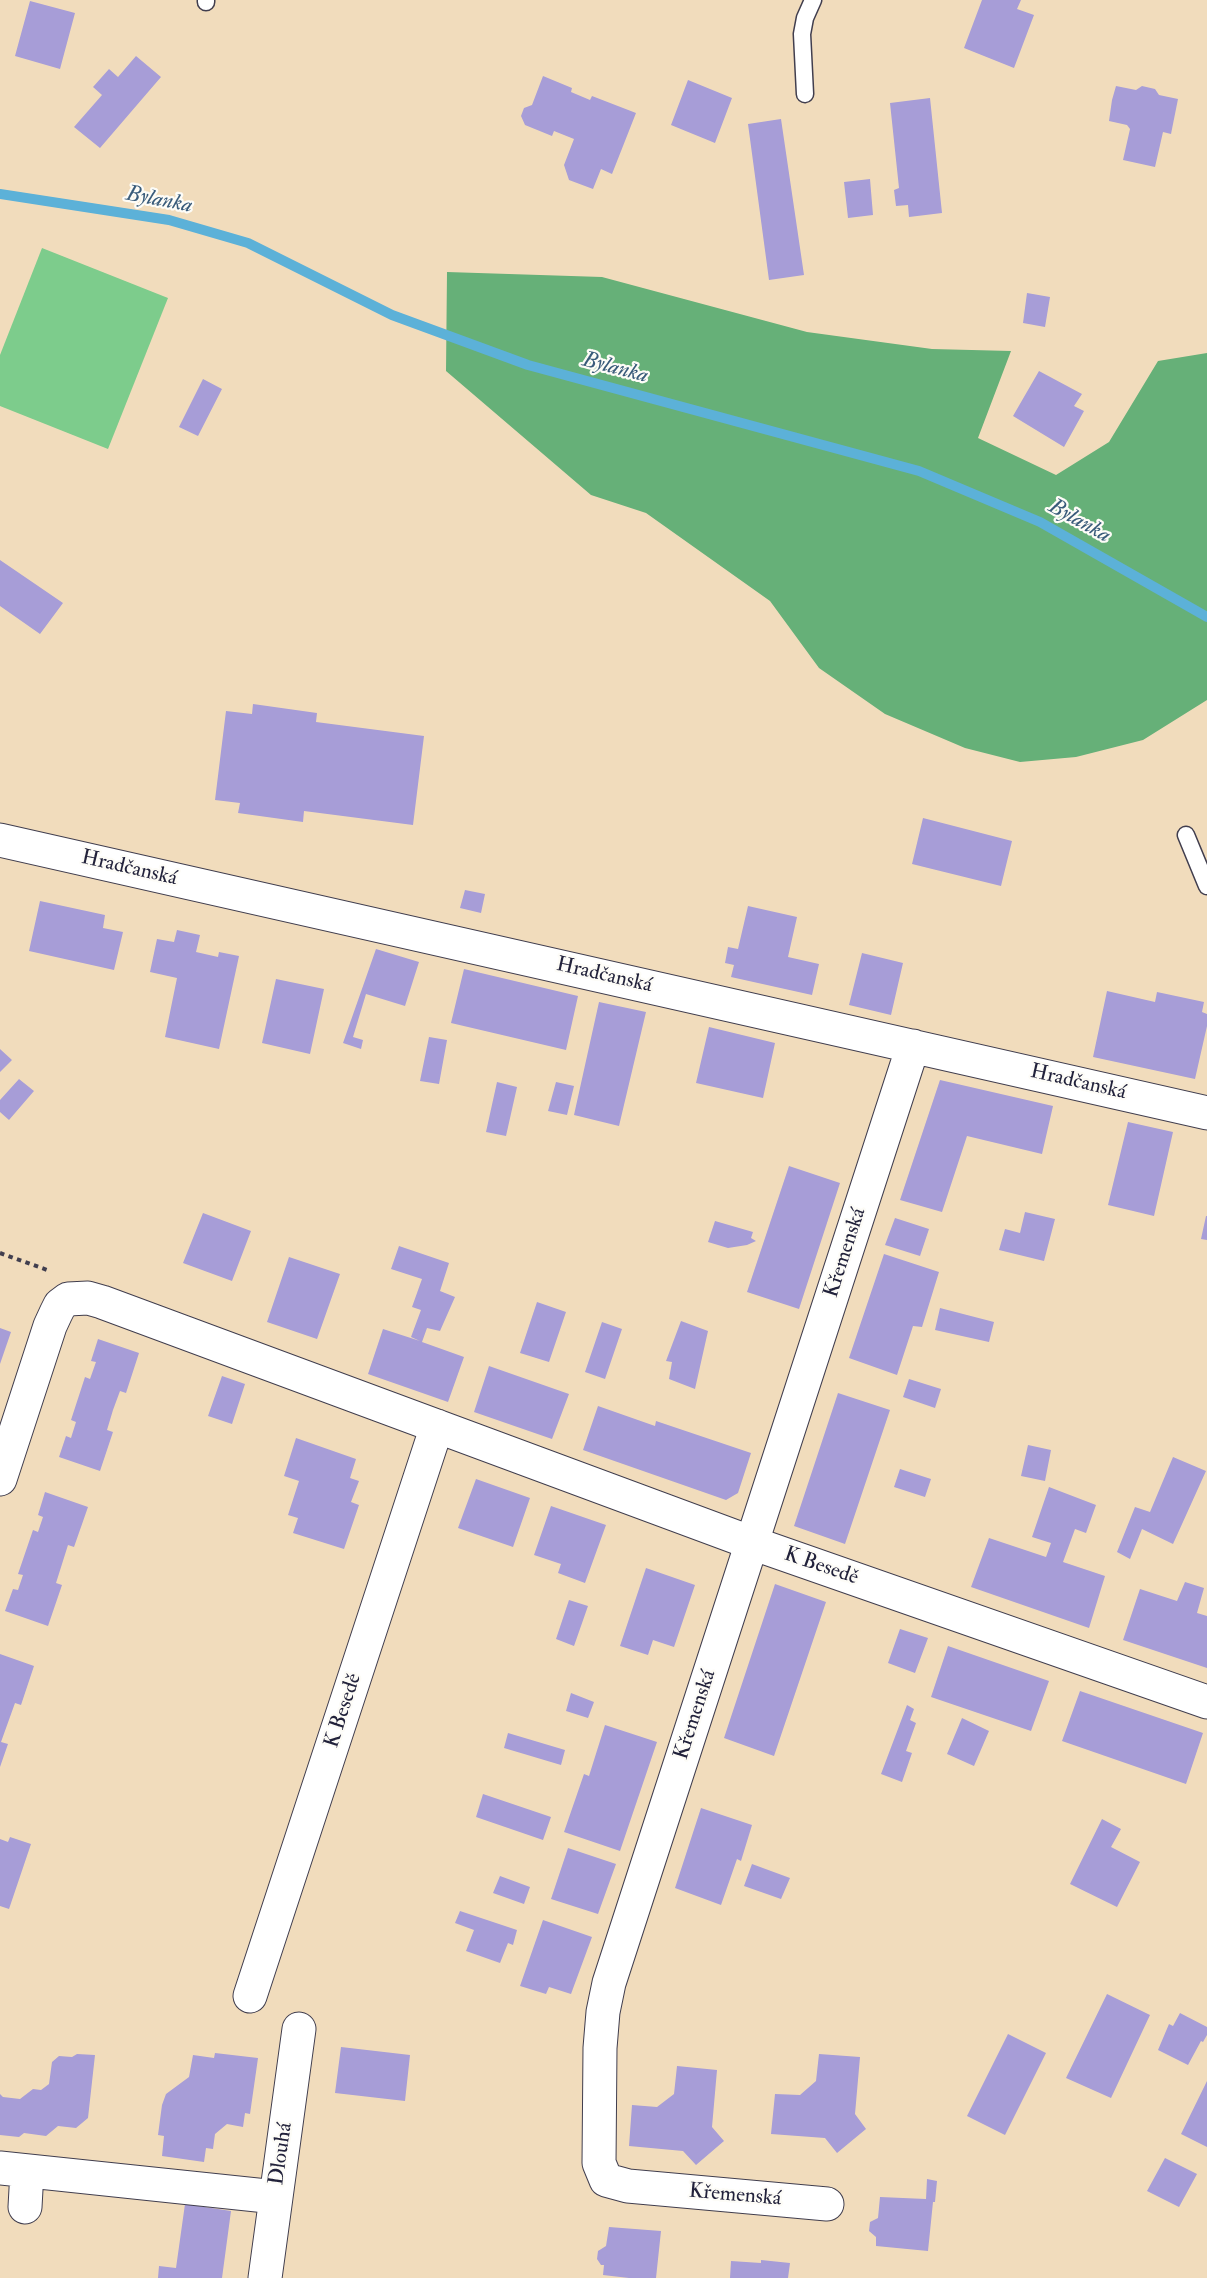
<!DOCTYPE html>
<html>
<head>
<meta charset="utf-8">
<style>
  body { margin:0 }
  canvas { display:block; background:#f1dcbc }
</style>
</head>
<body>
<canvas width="1207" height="2278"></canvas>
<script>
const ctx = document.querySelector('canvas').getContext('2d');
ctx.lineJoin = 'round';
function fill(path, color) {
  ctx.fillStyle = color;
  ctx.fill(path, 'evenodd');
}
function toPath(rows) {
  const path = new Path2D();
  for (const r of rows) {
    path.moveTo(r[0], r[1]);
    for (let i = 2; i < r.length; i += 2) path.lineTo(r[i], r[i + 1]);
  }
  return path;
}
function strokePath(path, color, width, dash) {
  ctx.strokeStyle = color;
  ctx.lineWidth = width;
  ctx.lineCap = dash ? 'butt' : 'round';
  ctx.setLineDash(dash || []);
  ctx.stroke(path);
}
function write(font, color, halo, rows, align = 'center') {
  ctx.font = font + ' "IM FELL Double Pica",serif';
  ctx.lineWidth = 4.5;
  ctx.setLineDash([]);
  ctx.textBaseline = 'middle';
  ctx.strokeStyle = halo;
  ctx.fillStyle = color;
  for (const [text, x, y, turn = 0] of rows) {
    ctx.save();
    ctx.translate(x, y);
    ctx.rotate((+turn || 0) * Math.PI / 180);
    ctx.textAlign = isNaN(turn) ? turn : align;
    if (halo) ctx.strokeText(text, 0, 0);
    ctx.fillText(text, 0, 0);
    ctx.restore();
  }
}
const green = toPath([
  [42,248,168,298,108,449,0,406,0,355]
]);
const forest = toPath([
  [447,272,602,277,807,332,932,349,1011,351,978,438,1056,475,1109,442,1158,361,1207,353,1207,700,1143,740,1076,757,1020,762,965,748,885,714,819,668,770,601,646,513,591,495,446,371]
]);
const stream = toPath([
  [0,194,169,220,248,243,392,315,528,365,919,471,1040,522,1207,617]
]);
const building = toPath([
  [982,0,1021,0,1017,9,1034,15,1014,68,964,48],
  [30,1,75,13,60,69,15,56],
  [136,56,161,77,100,148,74,127,102,95,93,87,109,69,118,77],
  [543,76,572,88,571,92,590,100,592,96,636,113,612,174,601,169,593,189,569,180,564,165,574,139,554,131,552,136,525,125,521,116,524,108,532,105],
  [688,80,732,98,715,143,671,125],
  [1116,86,1136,90,1142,86,1155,89,1159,95,1178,99,1171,134,1163,132,1155,167,1123,160,1130,129,1127,125,1109,121,1112,100],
  [930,98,942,213,909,217,908,205,896,206,894,190,899,188,890,103],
  [781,119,804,275,769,280,748,124],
  [870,179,873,215,848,218,844,182],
  [1027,293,1050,297,1045,327,1023,323],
  [1039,371,1082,394,1074,406,1084,411,1064,447,1013,416],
  [203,379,222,389,198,436,179,427],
  [0,560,63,603,40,634,0,606],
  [253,704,317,713,316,722,424,736,413,825,304,811,303,822,238,813,240,803,215,800,226,711,252,714],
  [923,818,1012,841,1001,886,912,864],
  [465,890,485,894,481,913,460,908],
  [40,901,105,915,103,928,123,932,114,970,29,951],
  [748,906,797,917,788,957,819,964,812,995,731,977,734,965,725,963,728,947,738,949],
  [177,930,200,935,196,952,218,957,219,952,239,956,219,1049,165,1037,177,978,150,972,157,939,174,942],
  [376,949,419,962,405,1006,366,994,353,1037,363,1040,361,1049,343,1043],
  [862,953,903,963,891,1015,849,1005],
  [464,969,578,996,566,1050,451,1023],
  [276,979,324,989,310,1054,262,1043],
  [1107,991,1155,1002,1157,992,1204,1002,1202,1012,1207,1014,1207,1026,1195,1079,1093,1057],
  [599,1002,646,1012,619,1126,574,1115],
  [709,1027,775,1043,763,1098,696,1083],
  [429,1037,447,1040,439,1084,420,1081],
  [0,1049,12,1060,0,1072],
  [19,1079,34,1091,9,1120,0,1112,0,1100],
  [940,1080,1053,1106,1042,1154,967,1136,942,1212,900,1200],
  [497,1082,517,1087,506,1136,486,1132],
  [556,1082,574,1086,567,1115,548,1111],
  [1128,1122,1173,1132,1154,1216,1108,1205],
  [789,1166,840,1183,799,1309,747,1292],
  [1025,1212,1055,1219,1044,1261,999,1250,1005,1229,1020,1233],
  [203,1213,251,1231,232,1281,183,1263],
  [1206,1216,1207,1216,1207,1240,1201,1239],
  [895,1218,929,1229,920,1256,885,1245],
  [715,1221,753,1232,751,1238,756,1241,747,1245,728,1248,708,1242],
  [399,1246,449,1263,440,1291,455,1297,440,1331,427,1328,422,1342,464,1357,448,1402,368,1374,383,1329,420,1341,411,1337,421,1310,412,1307,422,1279,391,1269],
  [884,1254,939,1272,922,1327,913,1326,897,1375,849,1358],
  [289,1257,340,1274,317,1339,267,1322],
  [537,1302,566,1312,549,1362,520,1353],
  [940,1308,994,1322,989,1342,935,1330],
  [681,1321,708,1331,695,1389,669,1379,672,1362,666,1361],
  [602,1322,622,1329,605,1379,585,1372],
  [0,1328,11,1332,0,1364],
  [98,1339,139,1353,126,1393,120,1391,113,1410,107,1430,113,1432,100,1471,59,1457,66,1436,71,1438,76,1422,71,1420,85,1377,90,1379,96,1362,91,1361],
  [489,1366,569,1394,552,1439,474,1412],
  [222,1376,245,1384,232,1424,208,1416],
  [909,1379,941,1389,935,1408,903,1397],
  [838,1393,890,1410,845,1544,794,1526],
  [598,1406,655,1426,656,1421,751,1453,738,1493,726,1500,583,1450],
  [296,1438,356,1459,350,1478,359,1481,351,1502,359,1505,344,1549,293,1533,298,1518,288,1515,299,1481,284,1476],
  [1028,1445,1051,1450,1045,1481,1021,1476],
  [1173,1457,1206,1471,1173,1544,1142,1529,1130,1559,1117,1552,1135,1507,1150,1512],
  [900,1469,931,1479,925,1497,894,1487],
  [476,1479,530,1498,513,1547,458,1528],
  [1049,1487,1096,1505,1086,1533,1075,1529,1063,1562,1105,1576,1089,1628,971,1587,989,1538,1046,1557,1051,1543,1032,1537],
  [45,1492,88,1507,74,1547,68,1545,56,1583,62,1585,48,1626,5,1611,13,1589,18,1590,23,1575,18,1574,33,1530,38,1532,43,1517,38,1515],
  [551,1506,606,1525,585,1583,558,1573,561,1564,534,1555],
  [646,1568,695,1585,674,1647,653,1640,648,1655,620,1646],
  [1185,1582,1204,1588,1197,1613,1207,1616,1207,1668,1123,1640,1140,1589,1177,1601],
  [775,1584,826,1602,774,1756,724,1738],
  [569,1600,588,1606,574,1646,556,1639],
  [900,1629,928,1638,915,1673,888,1663],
  [948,1646,1049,1681,1031,1731,931,1697],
  [0,1654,34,1666,21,1705,15,1703,1,1742,8,1744,0,1767],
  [1080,1691,1203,1733,1186,1784,1062,1741],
  [571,1693,594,1702,588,1718,566,1711],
  [907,1705,914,1709,910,1720,916,1723,906,1751,912,1753,902,1782,881,1774],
  [962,1718,989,1731,974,1766,947,1754],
  [605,1725,657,1742,620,1851,564,1832,584,1774,589,1776],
  [508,1733,565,1750,561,1765,504,1748],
  [483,1794,551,1817,543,1840,476,1817],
  [701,1808,752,1825,741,1861,737,1859,721,1905,675,1888],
  [1102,1819,1121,1829,1111,1847,1140,1862,1117,1907,1070,1884],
  [10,1837,31,1844,9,1909,0,1906,0,1839,8,1842],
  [568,1848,616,1864,598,1914,551,1899],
  [752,1864,790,1878,781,1899,744,1886],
  [500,1876,530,1887,524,1904,493,1893],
  [460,1911,517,1930,513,1945,508,1943,500,1963,466,1951,474,1930,455,1923],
  [543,1920,592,1937,571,1994,549,1987,546,1994,520,1986],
  [1107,1994,1150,2015,1111,2098,1066,2078],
  [1180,2013,1207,2027,1207,2035,1203,2042,1201,2041,1188,2065,1158,2050,1169,2024,1173,2026],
  [1008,2034,1046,2053,1005,2135,967,2116],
  [341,2047,410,2055,405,2101,335,2093],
  [215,2053,258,2058,250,2114,245,2113,243,2127,227,2124,215,2134,213,2149,206,2148,204,2162,162,2156,164,2136,158,2135,162,2105,166,2094,189,2077,193,2055,214,2058],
  [77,2054,95,2055,88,2118,76,2128,58,2126,46,2136,24,2133,19,2137,0,2135,0,2094,3,2097,20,2099,33,2089,41,2090,49,2084,52,2062,59,2056,72,2057],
  [819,2054,860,2057,855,2114,866,2129,837,2153,825,2138,771,2134,775,2094,800,2095,816,2081],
  [677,2066,717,2070,712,2127,724,2141,696,2165,683,2151,629,2146,632,2105,657,2107,674,2094],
  [1207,2081,1207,2147,1181,2134],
  [1165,2158,1197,2174,1179,2207,1147,2191],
  [927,2179,937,2181,935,2202,933,2202,928,2251,876,2246,876,2237,869,2231,870,2222,878,2218,880,2197,926,2199],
  [185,2204,231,2211,222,2278,158,2278,159,2266,176,2268],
  [609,2227,661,2231,656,2278,629,2278,603,2275,604,2265,601,2265,597,2259,598,2251,606,2246],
  [761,2260,790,2263,788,2278,730,2278,731,2261,761,2263]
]);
const path = toPath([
  [0,1253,50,1271]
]);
const lane = toPath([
  [206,2,206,0],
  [805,94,802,34,805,18,813,0],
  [1186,835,1207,886]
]);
const street = toPath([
  [0,840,1207,1113],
  [0,1479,50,1326,56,1313,60,1305,68,1299,88,1298,102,1302,752,1543,1207,1702],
  [250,1996,437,1426],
  [0,2168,276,2197],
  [827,2204,628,2186,606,2180,599,2163,600,2048,603,2012,609,1983,913,1046],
  [25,2207,27,2171],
  [265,2278,299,2029]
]);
const streetNames = [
  ["Hradčanská",129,869,13],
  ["Hradčanská",604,976,13],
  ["Hradčanská",1078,1083,13],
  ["Křemenská",846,1253,-72],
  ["K Besedě",821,1567,19],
  ["K Besedě",344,1711,-72],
  ["Křemenská",696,1715,-72],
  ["Dlouhá",282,2154,-82],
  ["Křemenská",735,2196,5]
];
const waterNames = [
  ["Bylanka",159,201,11],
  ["Bylanka",615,369,15],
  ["Bylanka",1079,522,29]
];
fill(green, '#7dcc8c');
fill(forest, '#66b078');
strokePath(stream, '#5cb1d8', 10);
fill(building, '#a79dd7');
strokePath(lane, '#413e4e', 19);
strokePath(street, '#413e4e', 35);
strokePath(path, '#413e4e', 4, [4.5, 4.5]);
strokePath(lane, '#fff', 16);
strokePath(street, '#fff', 33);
write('21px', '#22223b', '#fdfcf7', streetNames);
write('italic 22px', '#395b7a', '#fdfcf7', waterNames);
</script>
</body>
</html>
